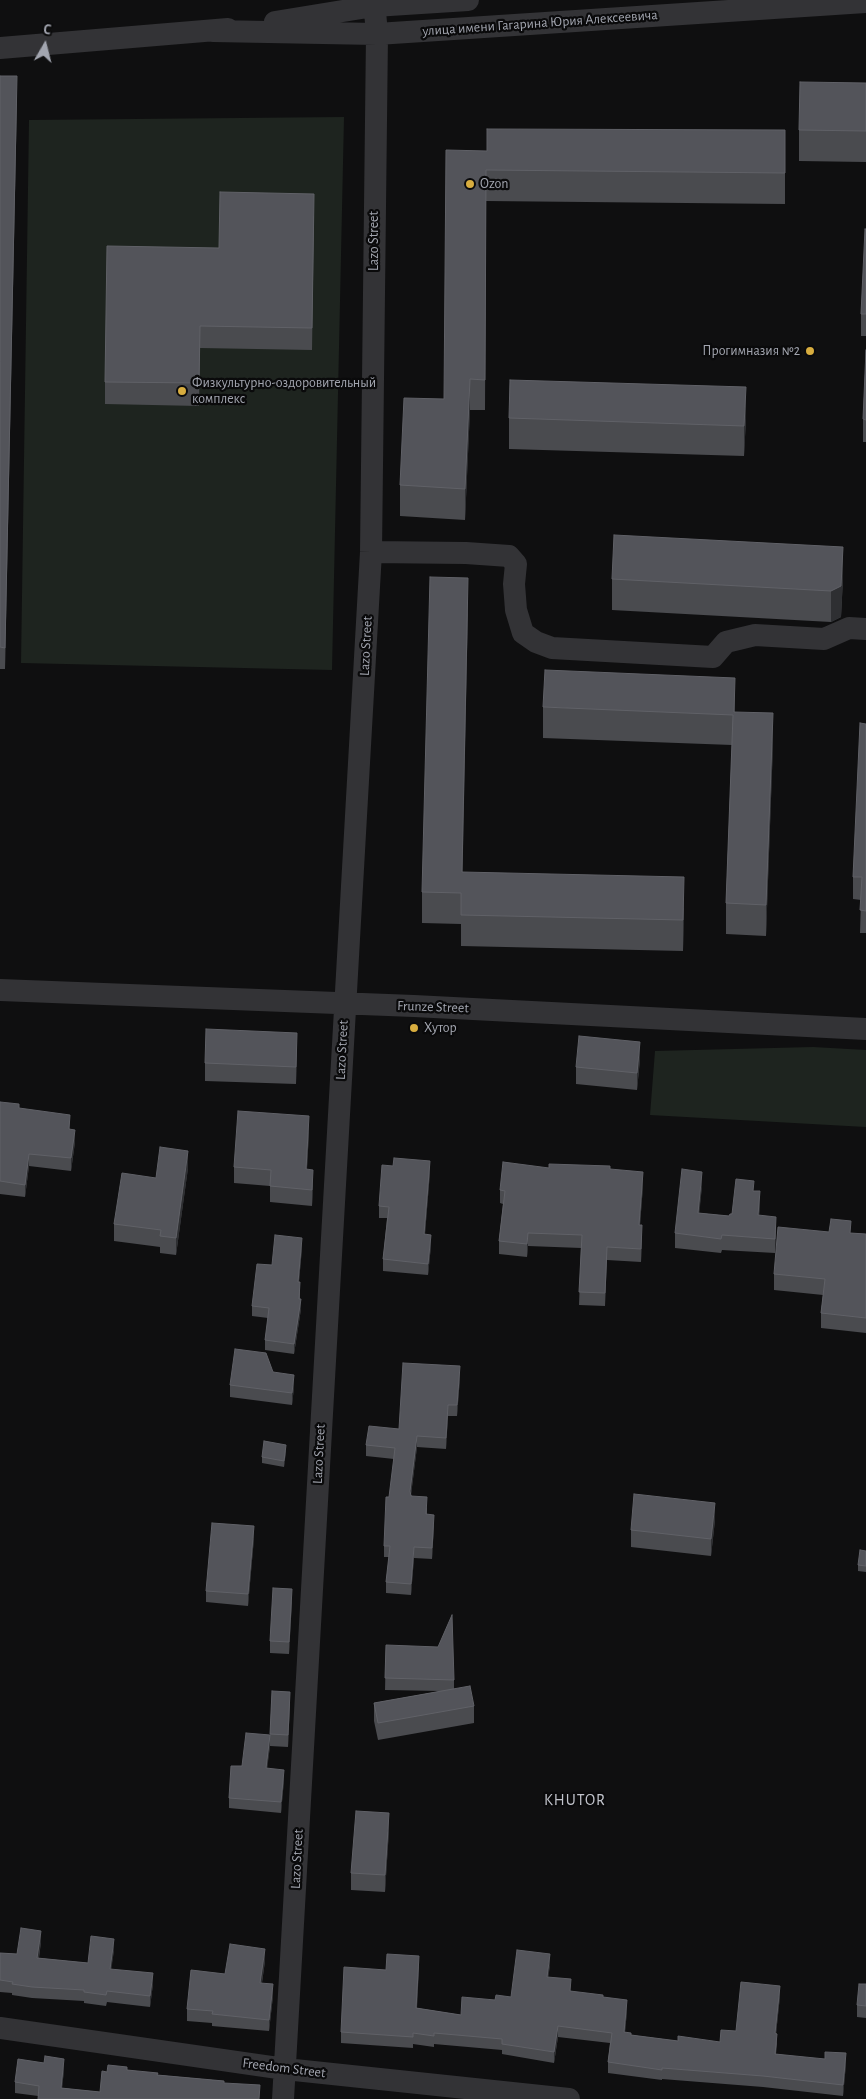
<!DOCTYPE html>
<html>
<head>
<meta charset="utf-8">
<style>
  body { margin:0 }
  #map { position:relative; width:866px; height:2099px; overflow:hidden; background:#0f0f10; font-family:"Alegreya Sans",sans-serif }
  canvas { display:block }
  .north { position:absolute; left:20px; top:20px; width:50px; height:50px; -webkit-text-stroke:4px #0a0a0b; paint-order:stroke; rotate:8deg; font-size:14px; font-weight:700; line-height:20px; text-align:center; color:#a2a5af }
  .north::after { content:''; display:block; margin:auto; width:18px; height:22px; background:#a2a5af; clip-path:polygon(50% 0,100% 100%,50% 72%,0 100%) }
</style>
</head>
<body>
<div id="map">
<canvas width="866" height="2099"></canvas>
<div class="north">С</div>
</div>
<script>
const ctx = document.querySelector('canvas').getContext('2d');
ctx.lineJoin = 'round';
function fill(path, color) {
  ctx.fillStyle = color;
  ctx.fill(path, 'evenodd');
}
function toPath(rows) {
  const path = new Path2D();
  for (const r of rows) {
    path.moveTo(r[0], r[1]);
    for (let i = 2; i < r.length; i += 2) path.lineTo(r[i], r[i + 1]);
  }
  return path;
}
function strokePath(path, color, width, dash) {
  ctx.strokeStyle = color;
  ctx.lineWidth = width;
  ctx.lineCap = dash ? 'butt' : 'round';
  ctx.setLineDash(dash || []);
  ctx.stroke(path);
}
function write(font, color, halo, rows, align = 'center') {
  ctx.font = font + ' "Alegreya Sans",sans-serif';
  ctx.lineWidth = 4.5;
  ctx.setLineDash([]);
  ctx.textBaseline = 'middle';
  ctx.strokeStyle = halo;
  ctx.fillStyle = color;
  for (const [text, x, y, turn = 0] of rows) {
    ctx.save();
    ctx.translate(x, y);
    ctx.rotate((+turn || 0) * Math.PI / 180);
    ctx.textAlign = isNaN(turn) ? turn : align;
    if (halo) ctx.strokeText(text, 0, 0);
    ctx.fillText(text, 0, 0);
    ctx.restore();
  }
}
const green = toPath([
  [344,117,332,670,21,663,29,120],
  [813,1047,866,1050,866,1127,650,1115,655,1051]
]);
const minor = toPath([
  [275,22,374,6,468,0],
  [213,31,377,34,866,2],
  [0,48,228,29],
  [371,552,466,553,509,556,516,564,514,584,516,610,523,633,536,642,552,648,713,657,726,642,755,635,824,639,849,628,866,629],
  [0,990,414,1006,866,1029],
  [0,2028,285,2069,569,2099],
  [283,2099,371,552,377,34,374,0]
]);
const wall = toPath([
  [0,76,17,98,5,669,0,669],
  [866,83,866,162,799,161,799,130],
  [785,130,785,204,486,201,485,410,470,410,465,520,400,516,400,485,444,399,487,151],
  [314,216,312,350,200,348,199,406,105,404,105,382,219,248],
  [866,229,866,336,861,336,861,314],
  [866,350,866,442,863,442,863,419],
  [509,418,746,418,744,456,509,449],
  [843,578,841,617,831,622,612,610,612,579],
  [468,609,462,872,684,908,683,951,461,946,461,924,422,923,422,892],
  [543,707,735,712,773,744,766,936,726,934,726,903,732,745,543,738],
  [866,724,866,933,860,933,861,900,853,899,853,877],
  [297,1050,296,1084,205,1081,205,1063],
  [640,1059,637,1090,576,1084,576,1067],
  [0,1102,70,1129,75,1142,71,1171,29,1166,25,1197,0,1194],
  [309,1132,307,1169,313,1186,312,1206,270,1202,270,1186,234,1183,234,1167],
  [188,1168,176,1255,160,1253,160,1247,114,1241,114,1224,156,1178],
  [549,1168,610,1169,643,1186,640,1225,642,1238,641,1262,607,1260,605,1306,579,1305,581,1248,528,1246,527,1257,499,1254,499,1241,503,1204,500,1203,500,1190],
  [430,1172,425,1234,431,1246,428,1275,383,1271,383,1259,387,1218,379,1218,379,1206],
  [702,1186,699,1213,729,1216,754,1191,760,1206,759,1215,776,1231,775,1253,722,1250,721,1253,675,1248,675,1233],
  [829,1232,866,1234,866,1333,821,1328,821,1313,823,1295,774,1290,774,1274],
  [302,1248,299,1282,300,1293,300,1299,301,1309,294,1354,265,1350,265,1340,268,1318,252,1316,252,1306,272,1265],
  [273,1372,294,1387,292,1405,230,1397,230,1385],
  [460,1378,457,1416,448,1416,446,1449,417,1447,411,1495,427,1508,427,1514,434,1526,432,1559,414,1558,411,1595,386,1593,386,1582,389,1557,384,1557,384,1546,394,1459,366,1456,366,1445,399,1429],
  [286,1451,284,1467,262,1463,262,1457],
  [715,1520,711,1556,631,1547,631,1530],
  [254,1538,248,1606,206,1602,206,1591],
  [866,1551,866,1572,858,1571,858,1565],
  [292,1601,289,1654,270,1653,270,1641],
  [386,1645,454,1680,454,1689,474,1706,474,1723,378,1740,374,1721,374,1703,441,1691,385,1690],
  [272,1691,290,1704,288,1747,270,1746,267,1768,284,1780,281,1813,229,1808,229,1798,242,1766,270,1735],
  [389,1830,385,1892,351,1890,351,1873],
  [41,1942,39,1958,88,1963,114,1950,111,1969,153,1984,150,2007,107,2002,106,2006,84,2003,84,2001,32,1998,12,1995,12,1993,0,1992,0,1953,17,1954],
  [265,1961,262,1983,273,1996,269,2031,212,2026,212,2023,187,2021,187,2009,225,1974],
  [550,1965,548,1977,571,1991,603,1997,627,2011,625,2032,631,2035,678,2041,720,2042,736,2031,780,1996,776,2034,777,2044,776,2054,846,2064,843,2096,763,2087,662,2079,662,2080,608,2073,608,2062,610,2043,558,2037,554,2063,502,2054,502,2050,434,2044,434,2047,413,2044,413,2048,341,2043,341,2032,386,1970,419,1967,417,2008,461,2015,495,2000,511,1997],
  [866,1984,866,2018,857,2017,857,2005],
  [64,2070,62,2088,100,2092,107,2072,127,2070,158,2075,224,2081,38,2099,38,2096,15,2093,15,2082]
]);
const shadedWall = toPath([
  [17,76,17,98,5,669,5,648],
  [470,379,470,410,465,520,465,489],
  [746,387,746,418,744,456,744,426],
  [843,547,843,578,841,617,831,622,831,591],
  [468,578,468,609,462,903,462,872],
  [735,678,735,709,734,742,734,712],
  [773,713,773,744,766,936,766,905],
  [684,877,684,908,683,951,683,920],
  [297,1033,297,1050,296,1084,296,1067],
  [640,1042,640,1059,637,1090,637,1073],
  [309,1116,309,1132,306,1185,306,1169],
  [75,1130,75,1142,71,1171,71,1158],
  [188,1151,188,1168,176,1255,176,1238],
  [29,1154,29,1166,25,1197,25,1185],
  [430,1161,430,1172,424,1246,424,1234],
  [313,1170,313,1186,312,1206,312,1190],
  [643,1172,643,1186,639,1238,639,1225],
  [702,1172,702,1186,698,1228,698,1213],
  [760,1191,760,1206,758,1230,758,1215],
  [776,1217,776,1231,775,1253,775,1239],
  [642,1225,642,1238,641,1262,641,1249],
  [528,1233,528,1246,527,1257,527,1244],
  [431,1235,431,1246,428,1275,428,1264],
  [302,1238,302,1248,298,1292,298,1282],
  [301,1299,301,1309,294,1354,294,1344],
  [460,1366,460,1378,457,1416,457,1405],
  [294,1375,294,1387,292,1405,292,1393],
  [448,1405,448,1416,446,1449,446,1438],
  [417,1436,417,1447,410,1502,410,1491],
  [286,1445,286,1451,284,1467,284,1461],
  [715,1503,715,1520,711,1556,711,1539],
  [434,1515,434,1526,432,1559,432,1548],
  [254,1526,254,1538,248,1606,248,1594],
  [414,1547,414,1558,411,1595,411,1584],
  [292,1589,292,1601,289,1654,289,1642],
  [290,1692,290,1704,288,1747,288,1735],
  [270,1735,270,1746,266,1779,266,1768],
  [284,1770,284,1780,281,1813,281,1802],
  [389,1813,389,1830,385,1892,385,1875],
  [41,1931,41,1942,37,1969,37,1958],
  [114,1939,114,1950,110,1980,110,1969],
  [265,1949,265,1961,260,1995,260,1983],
  [550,1954,550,1965,547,1988,547,1977],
  [419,1956,419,1967,416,2018,416,2008],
  [153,1973,153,1984,150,2007,150,1996],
  [273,1984,273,1996,269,2031,269,2020],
  [780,1986,780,1996,775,2044,775,2033],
  [627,2000,627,2011,624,2043,624,2032],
  [558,2026,558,2037,554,2063,554,2052],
  [846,2053,846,2064,843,2096,843,2085],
  [64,2059,64,2070,61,2099,61,2088]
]);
const building = toPath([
  [0,76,17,76,5,648,0,647,0,76],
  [800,82,866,83,866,131,799,130,800,82],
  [487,129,785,130,785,173,486,170,485,380,470,379,465,489,400,485,404,398,444,399,446,150,487,151,487,129],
  [220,192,314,194,312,328,200,326,199,383,105,382,107,246,219,248,220,192],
  [865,229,866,229,866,314,861,314,865,229],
  [866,350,866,420,863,419,866,350],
  [510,380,746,387,744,426,509,418,510,380],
  [614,535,843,547,841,586,831,591,612,579,614,535],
  [430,577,468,578,462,872,684,877,683,920,461,915,461,893,422,892,430,577],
  [545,670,735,678,734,712,773,713,766,905,726,903,733,715,543,707,545,670],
  [860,723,866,724,866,911,860,910,862,877,853,877,860,723],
  [206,1029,297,1033,296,1067,205,1063,206,1029],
  [579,1036,640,1042,637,1073,576,1067,579,1036],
  [0,1102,19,1104,19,1108,70,1115,69,1129,75,1130,71,1158,29,1154,25,1185,0,1181,0,1102],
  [238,1111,309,1116,306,1169,313,1170,312,1190,270,1186,271,1170,234,1167,238,1111],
  [160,1147,188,1151,176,1238,160,1236,161,1230,114,1224,122,1173,156,1178,160,1147],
  [394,1158,430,1161,424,1234,431,1235,428,1264,383,1259,389,1207,379,1206,382,1165,393,1166,394,1158],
  [503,1162,549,1168,549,1164,610,1166,610,1169,643,1172,639,1225,642,1225,641,1249,607,1247,605,1293,579,1292,582,1235,528,1233,527,1244,499,1241,505,1191,500,1190,503,1162],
  [682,1169,702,1172,698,1213,729,1216,730,1214,732,1214,736,1179,754,1181,753,1191,760,1191,758,1215,776,1217,775,1239,722,1235,721,1239,675,1233,682,1169],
  [831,1219,851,1221,850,1233,866,1234,866,1318,821,1313,825,1279,774,1274,778,1227,829,1232,831,1219],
  [275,1235,302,1238,298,1282,300,1282,299,1299,301,1299,294,1344,265,1340,269,1308,252,1306,257,1264,272,1265,275,1235],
  [235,1349,266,1353,273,1372,294,1375,292,1393,230,1385,235,1349],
  [403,1363,460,1366,457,1405,448,1405,446,1438,417,1436,410,1491,411,1496,427,1497,426,1514,434,1515,432,1548,414,1547,411,1584,386,1582,390,1546,384,1546,386,1497,389,1497,395,1448,366,1445,369,1426,399,1429,403,1363],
  [264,1441,286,1445,284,1461,262,1457,264,1441],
  [634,1494,715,1503,711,1539,631,1530,634,1494],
  [212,1523,254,1526,248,1594,206,1591,212,1523],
  [860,1550,866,1551,866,1566,858,1565,860,1550],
  [273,1588,292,1589,289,1642,270,1641,273,1588],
  [452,1615,454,1680,385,1678,386,1645,438,1647,452,1615],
  [470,1686,474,1706,378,1723,374,1703,470,1686],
  [272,1691,290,1692,288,1735,270,1734,272,1691],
  [246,1733,270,1735,266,1768,284,1770,281,1802,229,1798,231,1766,242,1766,246,1733],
  [356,1811,389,1813,385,1875,351,1873,356,1811],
  [21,1928,41,1931,37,1958,88,1963,91,1936,114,1939,110,1969,153,1973,150,1996,107,1991,106,1995,84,1992,84,1990,32,1987,12,1984,13,1982,0,1980,0,1953,17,1954,21,1928],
  [230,1944,265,1949,260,1983,273,1984,269,2020,212,2014,213,2011,187,2009,191,1970,225,1974,230,1944],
  [517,1950,550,1954,547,1977,571,1979,570,1991,603,1995,603,1997,627,2000,624,2032,631,2033,631,2035,678,2041,678,2036,720,2042,721,2030,736,2031,741,1982,780,1986,775,2033,777,2034,775,2054,825,2059,825,2052,846,2053,843,2085,763,2076,662,2068,662,2070,608,2062,612,2033,558,2026,554,2052,502,2044,502,2039,434,2033,434,2036,413,2033,413,2037,341,2032,344,1967,386,1970,387,1954,419,1956,416,2008,461,2015,462,1997,495,2000,496,1995,511,1997,517,1950],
  [859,1984,866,1984,866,2006,857,2005,859,1984],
  [45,2056,64,2059,61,2088,100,2092,102,2071,107,2072,108,2065,127,2067,127,2070,158,2073,157,2075,224,2081,224,2083,260,2085,259,2099,38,2099,39,2086,15,2082,18,2059,44,2063,45,2056]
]);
const markers = [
  [470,184,5,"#d8ad3f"],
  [810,351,5,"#d8ad3f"],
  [182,391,5,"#d8ad3f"],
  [414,1028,5,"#d8ad3f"]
];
const streetNames = [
  ["улица имени Гагарина Юрия Алексеевича",540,23,-4],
  ["Lazo Street",374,241,-90],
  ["Lazo Street",366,646,-87],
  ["Frunze Street",433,1007,2],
  ["Lazo Street",342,1050,-87],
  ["Lazo Street",319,1454,-87],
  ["Lazo Street",297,1859,-87],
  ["Freedom Street",284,2068,7]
];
const poiNames = [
  ["Ozon",480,184],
  ["Прогимназия №2",800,351,"right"],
  ["Физкультурно-оздоровительный",192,383],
  ["комплекс",192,399],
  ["Хутор",424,1028]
];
const quarterNames = [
  ["KHUTOR",575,1800]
];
fill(green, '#1e241f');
strokePath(minor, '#333336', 22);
fill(wall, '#4a4b4f');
fill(shadedWall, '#2e2f32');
fill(building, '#53545a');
strokePath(building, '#606167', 1);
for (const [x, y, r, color] of markers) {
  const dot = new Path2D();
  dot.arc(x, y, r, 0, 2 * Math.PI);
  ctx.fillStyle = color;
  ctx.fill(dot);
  strokePath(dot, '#0a0a0b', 2);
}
write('14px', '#a2a5af', '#0a0a0b', streetNames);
write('14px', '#a2a5af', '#0a0a0b', poiNames, 'left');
ctx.letterSpacing = '1px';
write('16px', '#c2c4cc', '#0a0a0b', quarterNames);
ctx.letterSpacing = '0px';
</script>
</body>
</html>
